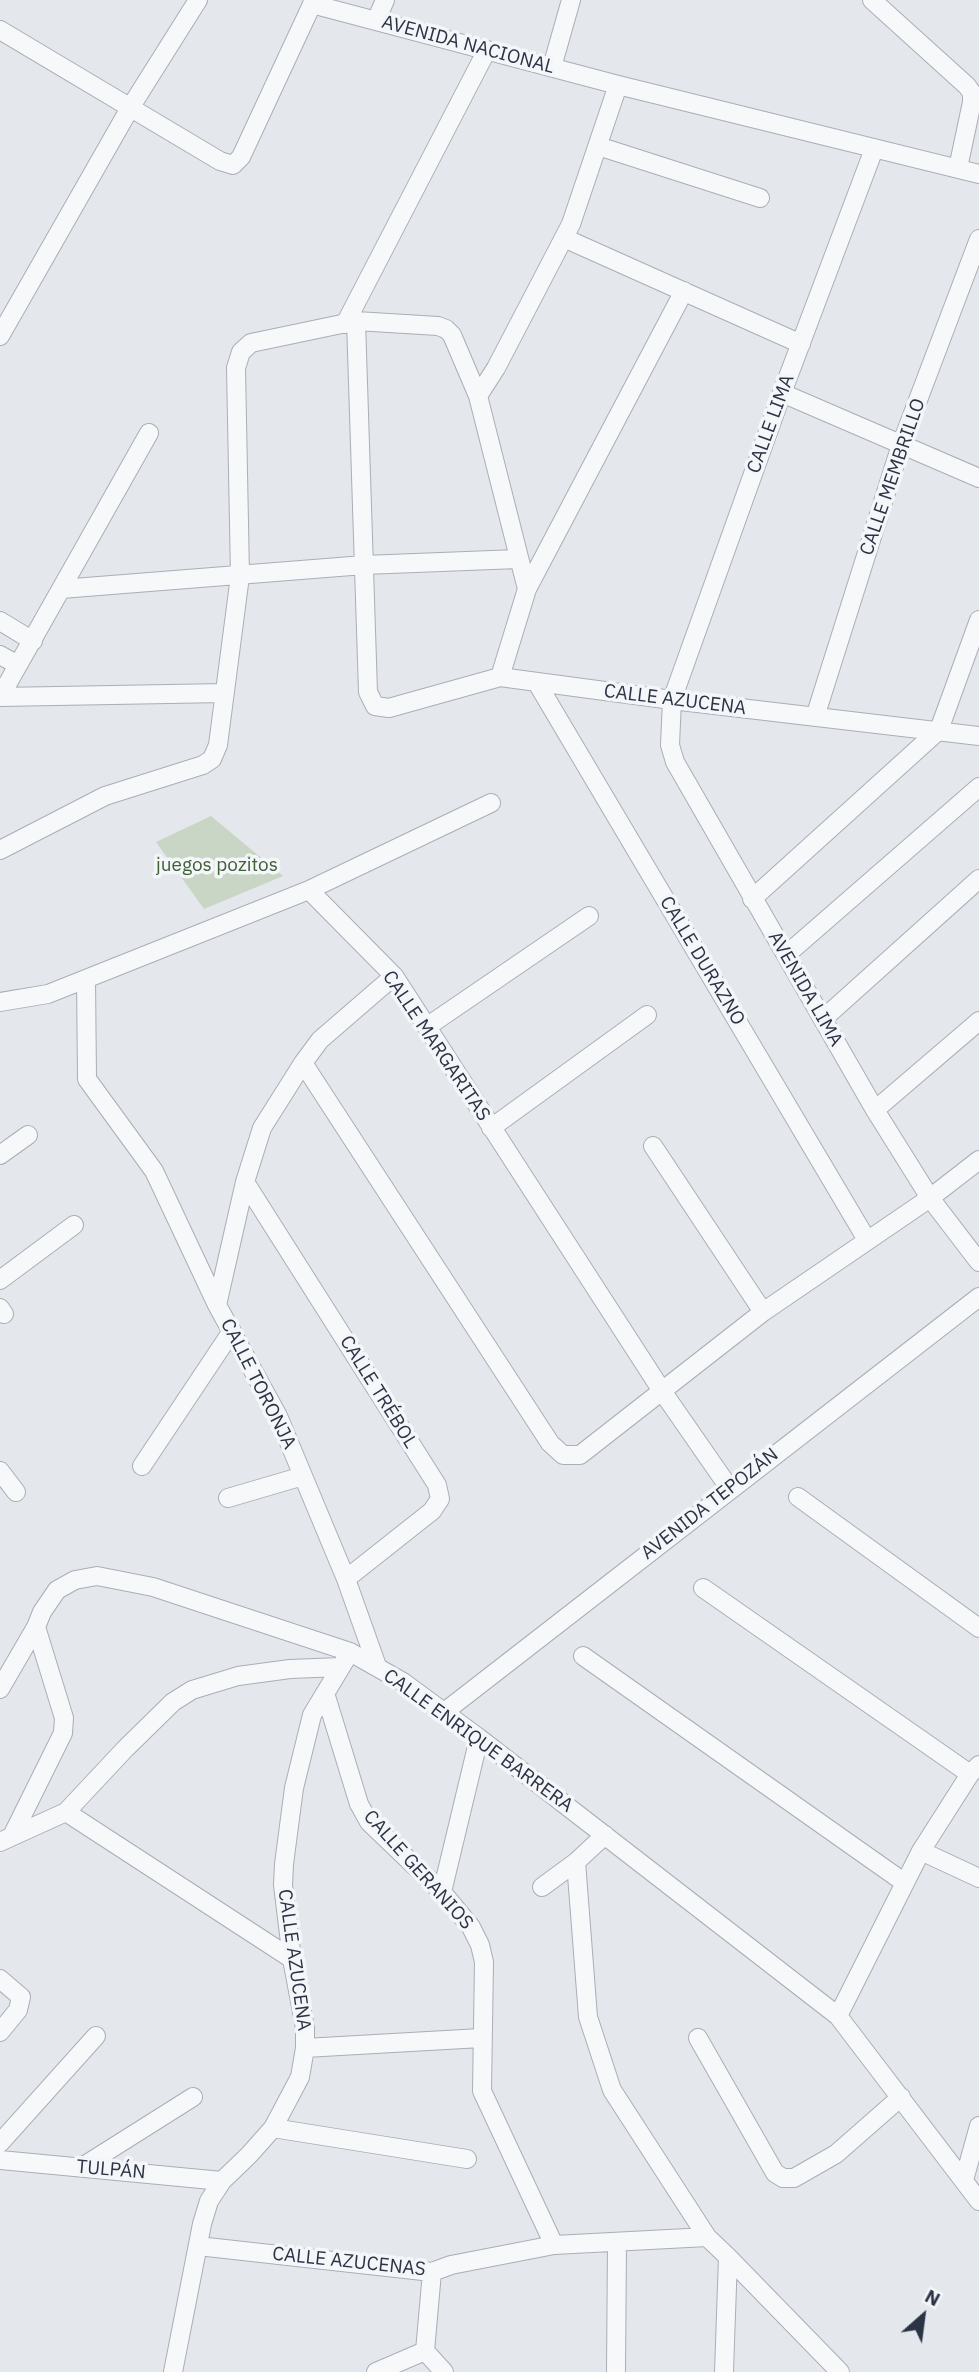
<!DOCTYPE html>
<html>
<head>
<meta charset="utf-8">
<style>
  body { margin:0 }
  #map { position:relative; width:979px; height:2372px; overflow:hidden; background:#e4e7ec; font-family:"IBM Plex Sans",sans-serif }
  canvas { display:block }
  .north { position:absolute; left:888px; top:2281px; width:70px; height:70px; -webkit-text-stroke:5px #f4f6f9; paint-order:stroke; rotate:28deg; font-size:19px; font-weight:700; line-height:28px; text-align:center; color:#2b3445 }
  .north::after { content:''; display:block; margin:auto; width:24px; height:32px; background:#2b3445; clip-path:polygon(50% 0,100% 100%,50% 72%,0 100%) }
</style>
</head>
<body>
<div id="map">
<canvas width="979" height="2372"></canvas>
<div class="north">N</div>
</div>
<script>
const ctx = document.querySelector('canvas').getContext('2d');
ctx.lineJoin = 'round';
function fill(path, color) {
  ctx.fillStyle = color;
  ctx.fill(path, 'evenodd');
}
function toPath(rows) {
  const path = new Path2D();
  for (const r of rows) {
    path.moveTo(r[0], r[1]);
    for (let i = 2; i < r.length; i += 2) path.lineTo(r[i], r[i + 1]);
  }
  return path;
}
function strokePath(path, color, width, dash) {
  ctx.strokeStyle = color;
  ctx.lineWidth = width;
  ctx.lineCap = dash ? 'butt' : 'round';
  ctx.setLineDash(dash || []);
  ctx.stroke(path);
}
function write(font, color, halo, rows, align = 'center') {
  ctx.font = font + ' "IBM Plex Sans",sans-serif';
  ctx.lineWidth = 7;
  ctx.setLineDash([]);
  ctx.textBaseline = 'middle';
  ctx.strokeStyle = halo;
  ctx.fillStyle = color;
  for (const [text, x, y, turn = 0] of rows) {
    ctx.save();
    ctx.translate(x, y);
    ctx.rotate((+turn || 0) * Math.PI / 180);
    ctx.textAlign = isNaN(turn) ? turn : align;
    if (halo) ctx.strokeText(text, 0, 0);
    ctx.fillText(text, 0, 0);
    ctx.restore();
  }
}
const green = toPath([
  [211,816,283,876,204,909,156,842]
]);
const minor = toPath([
  [872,0,967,86,972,93,972,102,958,168],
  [312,4,618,85,979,174],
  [376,21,385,0],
  [0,30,220,161,233,165,241,157,314,0],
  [552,67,571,0],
  [598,146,760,198],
  [874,149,782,393,672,700,670,745,675,762,875,1110,930,1198,979,1262],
  [564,238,801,344],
  [356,321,368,692,375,706,389,708,500,677,672,700,979,736],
  [345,324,487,50],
  [0,336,130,108,198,0],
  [782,393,979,478],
  [478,396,496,368,571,224,618,85],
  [61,589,364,565,518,559],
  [0,621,33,641],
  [0,655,18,665],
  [500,677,527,589,684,291],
  [537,683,867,1240],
  [0,697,149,433],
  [0,697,225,693],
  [815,717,901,445,979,239],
  [0,850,105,796,203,765,212,759,218,745,240,576,236,368,241,352,251,343,356,321,438,326,446,329,452,335,478,396,527,589],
  [309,890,394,976,662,1391,730,1489],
  [752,899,939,730,979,620],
  [786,955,979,787],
  [86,979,87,1079,154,1171,217,1305,278,1416,346,1579,377,1666],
  [0,1002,48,994,309,890,491,803],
  [823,1019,979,879],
  [428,1026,589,916],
  [303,1063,550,1443,563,1455,580,1455,763,1312,930,1198,979,1160],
  [875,1110,979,1021],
  [491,1128,647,1015],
  [653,1146,763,1312],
  [0,1155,28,1135],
  [245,1182,437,1485,440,1499,432,1511,346,1579],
  [0,1280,74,1225],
  [217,1305,245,1182,262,1128,303,1063,320,1040,394,976],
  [0,1308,4,1314],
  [142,1466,232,1331],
  [0,1471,16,1492],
  [798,1497,979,1628],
  [228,1498,303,1476],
  [703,1588,970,1774],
  [583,1656,905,1883],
  [0,1689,36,1627,42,1612,57,1590,75,1580,97,1576,153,1587,350,1652,403,1682,479,1738,838,2016,979,2201],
  [325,1693,359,1804,369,1822,442,1892,471,1927,480,1945,484,1962,482,2091,554,2245],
  [443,1713,979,1297],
  [66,1812,292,1959],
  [605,1835,576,1862,588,2017,612,2090,707,2237,728,2257,840,2372],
  [12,1836,63,1733,64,1718,36,1627],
  [0,1842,66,1812,125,1749,173,1702,192,1690,238,1676,290,1669,341,1667],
  [921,1851,979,1878],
  [542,1887,576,1862],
  [442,1892,479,1738],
  [0,1979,21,1997,18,2010,0,2032],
  [838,2016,921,1851,970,1774,979,1765],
  [698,2038,775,2173,783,2178,794,2178,836,2154,901,2097],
  [305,2048,481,2038],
  [273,2128,467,2159],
  [0,2143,96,2036],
  [0,2160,222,2181],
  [82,2167,193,2097],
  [964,2180,979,2126],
  [198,2246,432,2272,451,2265,554,2245,707,2237],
  [425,2351,432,2272],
  [425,2351,444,2372],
  [173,2372,202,2224,209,2201,222,2181,249,2155,273,2128,300,2077,305,2048,305,2028,292,1959,283,1885,284,1864,294,1788,312,1715,350,1652],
  [376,2372,425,2351],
  [616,2372,617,2243],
  [724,2372,728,2257]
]);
const streetNames = [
  ["AVENIDA NACIONAL",468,45,15],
  ["CALLE LIMA",771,424,-70],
  ["CALLE MEMBRILLO",893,477,-71],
  ["CALLE AZUCENA",675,700,7],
  ["CALLE DURAZNO",702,961,59],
  ["AVENIDA LIMA",805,989,60],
  ["CALLE MARGARITAS",436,1046,56],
  ["CALLE TORONJA",258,1384,63],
  ["CALLE TRÉBOL",378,1392,58],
  ["AVENIDA TEPOZÁN",710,1504,-38],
  ["CALLE ENRIQUE BARRERA",478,1741,36],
  ["CALLE GERANIOS",418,1870,48],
  ["CALLE AZUCENA",294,1960,82],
  ["TULPÁN",111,2170,5],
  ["CALLE AZUCENAS",349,2262,6]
];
const parkNames = [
  ["juegos pozitos",217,866]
];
fill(green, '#c9d6c5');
strokePath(minor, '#a9aeb7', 20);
strokePath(minor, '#f7f8fa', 18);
write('19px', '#2b3445', '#f4f6f9', streetNames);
write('19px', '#3f6138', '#f4f6f9', parkNames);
</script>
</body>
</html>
